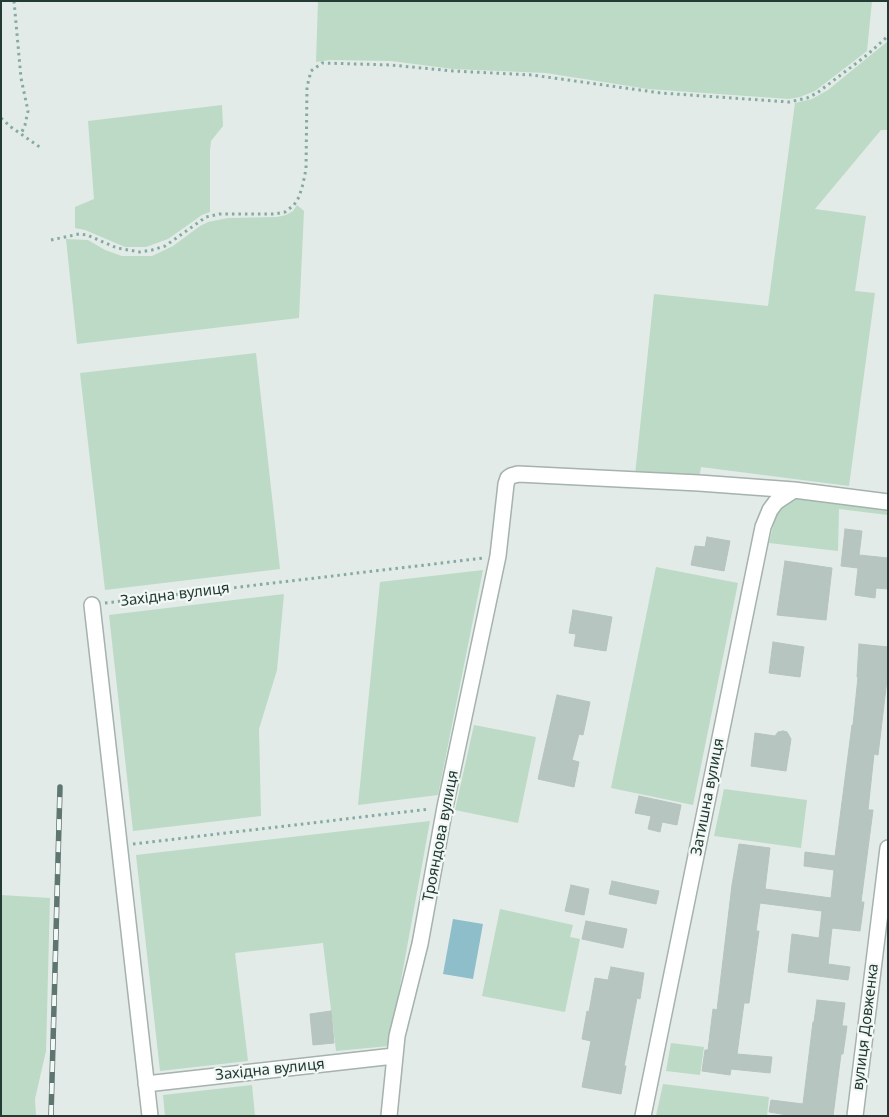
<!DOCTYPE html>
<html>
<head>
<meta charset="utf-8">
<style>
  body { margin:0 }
  #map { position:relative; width:889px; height:1117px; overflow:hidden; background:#e2ebe7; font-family:"Noto Sans",sans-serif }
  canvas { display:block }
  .frame { position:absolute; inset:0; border:2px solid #243a35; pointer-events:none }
</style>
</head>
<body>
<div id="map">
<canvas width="889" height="1117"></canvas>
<div class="frame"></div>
</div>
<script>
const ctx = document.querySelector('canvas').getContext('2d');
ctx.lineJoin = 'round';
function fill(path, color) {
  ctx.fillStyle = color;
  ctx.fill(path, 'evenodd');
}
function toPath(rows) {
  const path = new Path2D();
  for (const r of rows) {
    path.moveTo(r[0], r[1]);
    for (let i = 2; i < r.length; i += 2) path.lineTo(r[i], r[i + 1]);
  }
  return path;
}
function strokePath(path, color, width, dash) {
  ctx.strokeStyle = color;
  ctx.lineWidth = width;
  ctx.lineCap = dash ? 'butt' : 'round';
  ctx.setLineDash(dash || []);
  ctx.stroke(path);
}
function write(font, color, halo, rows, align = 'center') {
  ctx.font = font + ' "Noto Sans",sans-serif';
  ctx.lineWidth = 4.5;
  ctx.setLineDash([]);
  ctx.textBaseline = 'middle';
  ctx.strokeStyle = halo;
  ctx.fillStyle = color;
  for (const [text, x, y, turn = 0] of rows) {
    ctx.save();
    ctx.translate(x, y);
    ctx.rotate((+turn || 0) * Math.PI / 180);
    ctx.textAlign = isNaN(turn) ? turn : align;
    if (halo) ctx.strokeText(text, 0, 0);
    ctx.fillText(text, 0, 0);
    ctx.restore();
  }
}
const green = toPath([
  [318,1,872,1,867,51,815,91,800,97,789,99,648,89,546,73,453,69,391,61,330,60,316,62],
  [888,41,888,130,881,130,815,209,866,216,855,291,875,293,849,486,701,467,699,479,635,475,654,294,768,306,795,103,812,99,828,90],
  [222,105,223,126,211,141,210,150,210,212,202,215,168,239,146,247,125,247,85,230,75,228,75,207,94,199,88,121],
  [297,205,304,211,299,318,77,344,66,239,88,240,105,250,122,256,152,256,173,246,200,226,208,222,228,218,277,217,286,215,293,211],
  [256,353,280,569,105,590,80,373],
  [798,497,888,507,888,515,839,509,838,551,769,543,776,514,787,502],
  [656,567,738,583,693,805,611,788],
  [483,570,438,795,358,805,380,582],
  [284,594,277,670,259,729,261,816,133,831,109,615],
  [474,725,536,737,518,823,455,810],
  [724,789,807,800,801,848,714,836],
  [430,821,389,1046,336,1051,323,943,235,953,248,1061,160,1071,136,855],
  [1,895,50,898,46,1051,35,1099,36,1116,1,1116],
  [500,909,573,925,570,937,580,939,565,1012,482,996],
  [671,1043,704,1047,700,1075,666,1071],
  [663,1084,769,1097,767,1116,656,1116],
  [252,1085,255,1116,165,1116,163,1095]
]);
const water = toPath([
  [453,919,483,924,473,979,443,974]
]);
const building = toPath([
  [845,529,862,531,859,555,888,558,888,589,876,588,875,598,855,595,858,568,841,566,845,529],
  [707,537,730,541,724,571,691,565,695,546,705,547,707,537],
  [785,561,832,568,826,620,777,615,785,561],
  [573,610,612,617,606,651,574,646,576,634,569,633,573,610],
  [773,642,804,647,800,677,769,673,773,642],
  [859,644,888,647,888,671,878,755,874,754,868,810,873,810,861,902,864,902,860,931,832,928,828,964,850,967,848,980,788,972,792,934,819,938,822,911,760,903,756,931,759,931,749,1003,744,1003,737,1054,772,1057,770,1073,731,1069,730,1075,702,1071,705,1050,708,1050,713,1009,717,1010,732,885,739,844,770,848,765,889,831,898,834,870,804,866,805,852,835,856,852,725,853,725,858,677,857,677,859,644],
  [557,695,590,702,583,735,579,734,572,760,579,762,574,787,538,779,557,695],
  [783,731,787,732,791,739,786,771,751,766,755,733,775,736,778,732,783,731],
  [639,796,681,805,677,825,662,822,660,832,648,829,651,816,635,813,639,796],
  [612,881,659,891,656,904,609,894,612,881],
  [571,885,589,889,584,915,565,911,571,885],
  [586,921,627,929,623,948,582,939,586,921],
  [611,967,644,973,640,999,637,998,624,1066,626,1066,621,1094,582,1087,591,1041,582,1039,587,1011,589,1012,595,978,608,980,611,967],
  [817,1000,845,1003,842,1026,847,1026,843,1054,841,1054,833,1116,794,1116,769,1112,771,1100,803,1104,813,1022,814,1022,817,1000],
  [331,1011,334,1043,313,1045,310,1014,331,1011]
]);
const path = toPath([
  [14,1,21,78,28,111,25,125,21,134],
  [1,118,11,127,41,148],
  [51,240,79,234,87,235,117,248,140,252,152,250,165,246,206,217,219,214,275,214,285,212,294,205,299,197,303,184,306,169,307,87,311,71,322,63,391,65,453,71,532,75,661,93,789,102,807,98,817,93,867,55,888,36],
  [105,603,484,558],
  [133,844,430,809]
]);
const minor = toPath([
  [92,605,150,1116],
  [146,1084,394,1056],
  [389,1116,397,1036,420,944,445,807,498,556,506,484,508,478,511,476,518,474,699,483,794,490,888,502],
  [643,1116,763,527,770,510,776,502,794,490],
  [855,1116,888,848]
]);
const rail = toPath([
  [51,1116,60,787]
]);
const streetNames = [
  ["Західна вулиця",175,595,-7],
  ["Затишна вулиця",708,797,-79],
  ["Трояндова вулиця",441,836,-79],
  ["вулиця Довженка",866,1027,-83],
  ["Західна вулиця",270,1070,-6]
];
fill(green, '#bddac6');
fill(water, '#8fbecb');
fill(building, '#b7c5c0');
strokePath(building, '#b5c4be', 1);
strokePath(minor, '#a5b2ae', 18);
strokePath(path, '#85aba1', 3, [2.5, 4]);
strokePath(minor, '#fff', 15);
strokePath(rail, '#5e7570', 5.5);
strokePath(rail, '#f2f8f5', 4, [11]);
write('15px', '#243a35', '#f2f8f5', streetNames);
</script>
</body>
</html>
